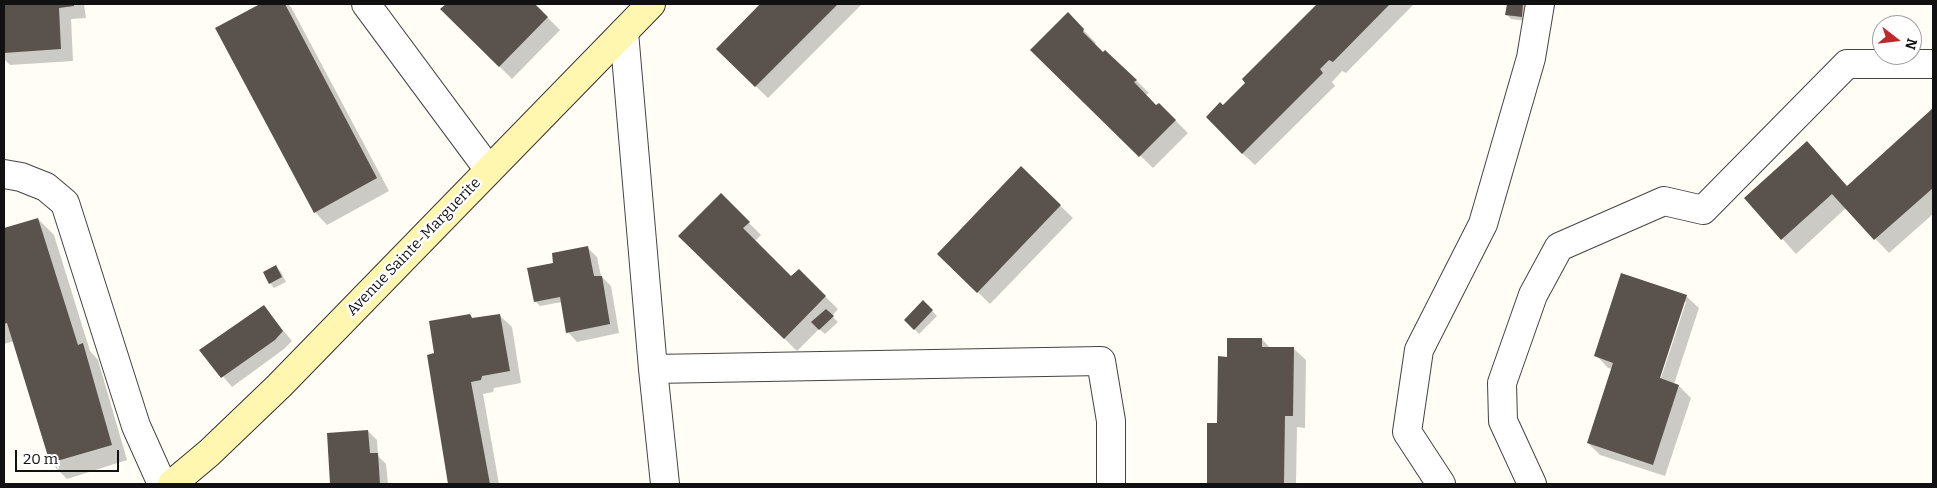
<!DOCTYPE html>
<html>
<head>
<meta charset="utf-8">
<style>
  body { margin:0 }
  #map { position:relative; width:1937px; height:488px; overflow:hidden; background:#fffdf5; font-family:Bitter,serif }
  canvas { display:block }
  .frame { position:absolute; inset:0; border:5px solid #111; pointer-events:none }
  .north { position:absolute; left:1872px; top:15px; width:50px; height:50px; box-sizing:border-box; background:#fff; border:1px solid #a0a0a0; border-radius:50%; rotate:106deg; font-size:14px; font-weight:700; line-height:20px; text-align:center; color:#111 }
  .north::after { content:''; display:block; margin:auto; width:18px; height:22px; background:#c4262e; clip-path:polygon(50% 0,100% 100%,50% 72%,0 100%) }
  .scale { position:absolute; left:15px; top:450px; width:104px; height:22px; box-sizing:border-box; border:2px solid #111; border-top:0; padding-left:6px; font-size:15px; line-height:18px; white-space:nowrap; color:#111; -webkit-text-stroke:4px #fff; paint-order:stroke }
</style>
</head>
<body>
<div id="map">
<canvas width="1937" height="488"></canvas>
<div class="frame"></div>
<div class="north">N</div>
<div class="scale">20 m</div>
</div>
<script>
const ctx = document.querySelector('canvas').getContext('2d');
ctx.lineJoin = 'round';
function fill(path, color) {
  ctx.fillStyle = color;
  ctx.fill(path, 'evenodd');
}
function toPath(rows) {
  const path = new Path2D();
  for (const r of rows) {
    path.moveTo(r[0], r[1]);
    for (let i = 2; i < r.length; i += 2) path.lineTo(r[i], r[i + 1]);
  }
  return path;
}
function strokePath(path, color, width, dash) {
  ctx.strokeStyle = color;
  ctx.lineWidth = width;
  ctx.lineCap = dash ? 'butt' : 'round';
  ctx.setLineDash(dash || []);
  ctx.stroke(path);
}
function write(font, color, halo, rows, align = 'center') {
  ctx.font = font + ' Bitter,serif';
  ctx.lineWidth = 5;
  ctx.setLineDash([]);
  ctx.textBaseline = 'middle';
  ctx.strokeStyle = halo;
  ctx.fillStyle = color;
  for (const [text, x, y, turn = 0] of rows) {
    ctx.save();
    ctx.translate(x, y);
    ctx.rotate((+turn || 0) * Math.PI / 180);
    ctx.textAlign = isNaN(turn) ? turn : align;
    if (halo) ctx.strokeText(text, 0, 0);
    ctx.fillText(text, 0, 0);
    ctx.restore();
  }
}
const shadow = toPath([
  [4,4,84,4,86,18,71,19,73,61,10,65,4,59],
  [263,4,288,4,291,7,389,191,327,225,315,212,217,28],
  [446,4,534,4,560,30,512,79,442,9],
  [762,4,862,4,768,98,717,49],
  [1319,4,1414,4,1346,73,1342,71,1332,82,1335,86,1255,165,1242,153,1223,107,1247,83,1244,79],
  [1508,4,1528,4,1526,21,1511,19,1507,15],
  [1068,14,1096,43,1094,45,1103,54,1105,51,1137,81,1149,93,1146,95,1156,106,1159,104,1188,133,1153,168,1032,50],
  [1933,109,1933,214,1889,253,1846,208,1796,254,1746,198,1848,187],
  [1021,168,1073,218,990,304,939,254],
  [721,195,761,235,755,241,791,278,799,271,838,309,832,316,838,322,825,334,819,329,797,351,680,236],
  [38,219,54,235,90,351,98,360,127,460,67,479,51,463,14,341,4,344,4,229],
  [588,248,597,257,601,276,611,286,619,333,577,342,568,332,562,302,540,306,535,301,553,265],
  [276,267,281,272,286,282,274,288,270,283],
  [1686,296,1699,308,1674,384,1679,386,1691,398,1665,476,1600,455,1588,443,1612,369,1608,368,1596,355],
  [1684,302,1686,302,1659,384,1657,383],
  [923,302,937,316,919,334,906,320],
  [263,306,292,341,284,349,232,387,201,350],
  [499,315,512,327,521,383,494,388,493,392,483,394,499,484,450,484,428,356,435,354,470,316,473,319],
  [1262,339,1270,348,1293,348,1306,360,1305,428,1297,427,1296,484,1208,484,1208,424,1219,424,1228,358],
  [368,431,377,440,378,456,386,464,388,484,331,484,328,434]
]);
const building = toPath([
  [4,4,74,4,74,6,59,8,61,49,4,53],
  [260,4,285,4,377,178,314,213,215,28],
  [446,4,535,4,548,17,499,67,440,9],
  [760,4,838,4,755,87,716,49],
  [1317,4,1390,4,1333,62,1329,60,1320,69,1323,73,1242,154,1206,117,1220,102,1223,105,1245,83,1242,79],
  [1507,4,1523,4,1522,17,1505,15],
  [1068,12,1084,29,1083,32,1103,52,1105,50,1137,80,1134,82,1156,105,1159,103,1176,120,1139,157,1030,50],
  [1933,108,1933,188,1874,240,1832,194,1781,240,1744,198,1807,141,1847,186],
  [1021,166,1061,205,977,293,937,254],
  [721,193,750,222,743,228,791,276,799,269,826,296,784,339,678,236],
  [38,218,78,345,83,343,112,445,50,463,7,323,4,324,4,228],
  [588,246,594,276,602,276,610,324,566,333,560,297,534,302,527,268,553,263,552,253],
  [276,265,282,277,269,284,263,272],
  [1621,273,1687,295,1660,378,1679,385,1653,465,1587,443,1613,363,1594,356],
  [923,300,933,310,914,330,904,320],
  [264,305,283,331,275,340,221,378,199,350],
  [826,309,834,316,819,330,811,322],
  [470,314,472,318,500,314,510,371,482,376,481,380,471,382,490,484,448,484,427,355,434,353,429,321],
  [1227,338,1262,338,1262,347,1294,347,1293,416,1285,416,1284,483,1207,484,1207,423,1217,423,1218,356,1227,357],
  [368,430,370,453,378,453,380,484,330,484,327,433]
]);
const street = toPath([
  [366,4,489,170],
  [624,32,653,369,665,484],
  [4,174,21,177,46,187,65,203,136,426,162,484],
  [653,369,1101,361,1111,421,1111,484],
  [1441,484,1407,432,1419,350,1483,224,1531,58,1540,4],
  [1532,484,1503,421,1502,383,1533,295,1559,247,1664,201,1703,210,1847,64,1933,64]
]);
const secondary = toPath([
  [172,484,209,453,279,386,651,4]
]);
const streetNames = [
  ["Avenue Sainte-Marguerite",414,247,-46]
];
fill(shadow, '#0003');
fill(building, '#5a524d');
strokePath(street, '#444', 30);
strokePath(secondary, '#333', 30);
strokePath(street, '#fff', 28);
strokePath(secondary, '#fff6b0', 28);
write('15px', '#111', '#fff', streetNames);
</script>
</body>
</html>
